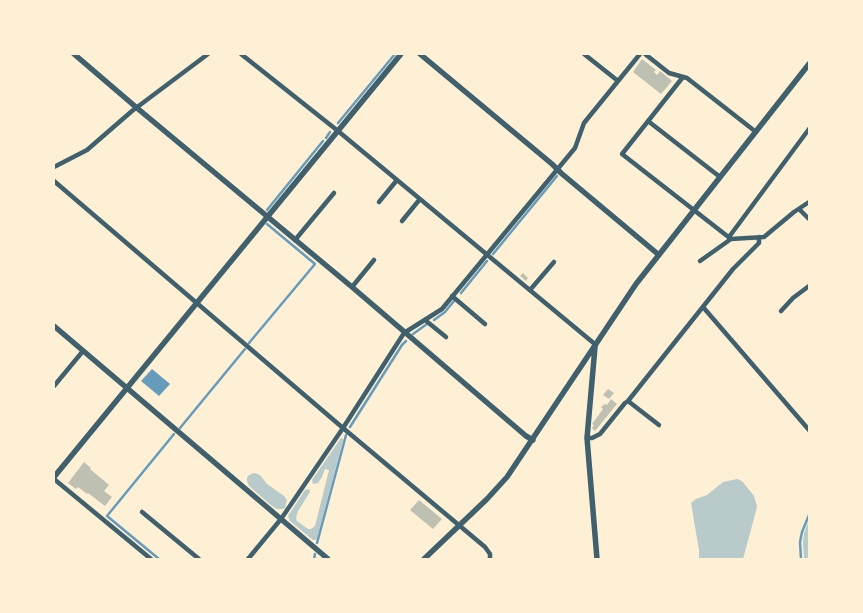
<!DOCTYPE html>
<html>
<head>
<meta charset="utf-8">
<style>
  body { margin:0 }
  #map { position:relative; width:863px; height:613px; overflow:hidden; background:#fdf0d5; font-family:Karla,sans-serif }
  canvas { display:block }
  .frame { position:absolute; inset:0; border:55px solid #fdf0d5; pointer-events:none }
</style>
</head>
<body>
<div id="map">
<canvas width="863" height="613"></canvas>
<div class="frame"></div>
</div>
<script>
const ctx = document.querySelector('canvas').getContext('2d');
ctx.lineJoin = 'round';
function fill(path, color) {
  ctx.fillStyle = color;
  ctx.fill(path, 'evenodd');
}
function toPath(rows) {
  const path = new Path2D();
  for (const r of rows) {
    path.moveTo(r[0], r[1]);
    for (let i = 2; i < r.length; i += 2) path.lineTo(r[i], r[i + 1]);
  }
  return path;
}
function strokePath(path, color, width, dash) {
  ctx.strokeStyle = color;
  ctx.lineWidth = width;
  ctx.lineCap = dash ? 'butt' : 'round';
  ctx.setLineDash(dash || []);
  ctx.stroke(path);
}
const green = toPath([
  [341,438,343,439,343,440,317,538,316,540,313,540,290,521,288,516,305,490,309,489,310,492,298,511,296,518,297,521,308,529,311,529,315,526,329,470,325,469,322,477,318,483,313,484,312,480],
  [255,473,260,475,267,484,284,496,287,500,285,508,282,509,277,509,272,506,249,486,247,481,247,477,251,474],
  [737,479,740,480,743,482,754,496,757,506,756,511,743,559,699,559,699,550,691,503,696,499,707,495,723,482],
  [809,520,809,559,804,559,803,542,804,533]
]);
const water = toPath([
  [152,369,170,384,159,396,141,381]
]);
const stream = toPath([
  [338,123,395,54],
  [326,138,330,132],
  [267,210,323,141],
  [493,254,557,176],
  [461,293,487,261],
  [434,320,445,312,454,301],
  [413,334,427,324],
  [249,343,315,264,267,224],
  [350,427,402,345,406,341],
  [180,428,245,349],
  [317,543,346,435],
  [159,559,107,516,174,434],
  [314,559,315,554],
  [801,559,800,542,802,532,809,515]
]);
const building = toPath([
  [642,59,656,70,654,72,657,75,660,71,672,81,661,94,633,72],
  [523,273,528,278,526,281,520,276],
  [608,389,614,393,609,399,603,395],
  [611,399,617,404,595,431,592,428,594,425,592,424,603,409,601,407,605,404,607,405],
  [84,462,91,468,90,469,109,485,104,491,112,497,105,506,88,493,87,494,78,487,76,489,68,483],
  [419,500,442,519,433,529,410,510]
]);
const minor = toPath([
  [241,54,338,131,596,345],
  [584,54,618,81],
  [645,54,669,73,687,78,756,132],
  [683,77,622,154,731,239,764,237,794,212,809,202],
  [648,121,720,177],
  [54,167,87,150,132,111,208,54],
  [54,181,343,428,485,547,490,554,490,559],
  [379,202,397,180],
  [799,209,809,219],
  [402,221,420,199],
  [729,237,809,129],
  [295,240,334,193],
  [700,261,731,239],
  [352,287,374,260],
  [530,290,554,262],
  [452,296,485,324],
  [703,307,809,430],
  [781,311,793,298,809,286],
  [425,320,446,337],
  [54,386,83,351],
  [628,401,659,425],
  [587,438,592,438,600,434,625,403,628,401,733,269,759,243,759,237],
  [54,479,151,559],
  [142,512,199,559],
  [248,559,281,519,343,428,404,333,442,309,575,148,584,123,640,54]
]);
const tertiary = toPath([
  [74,54,137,108,352,287,526,436,533,440],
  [420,54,552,164,561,173,659,255],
  [54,326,328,559],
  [595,347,587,438,597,559],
  [54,477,401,54],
  [424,559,487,499,507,477,636,284,809,64]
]);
fill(green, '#b9caca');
fill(water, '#669bbc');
strokePath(stream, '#669bbc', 2.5);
fill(building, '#bec0b2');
strokePath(minor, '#3f606c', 4.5);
strokePath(tertiary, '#3f606c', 5.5);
</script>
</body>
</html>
